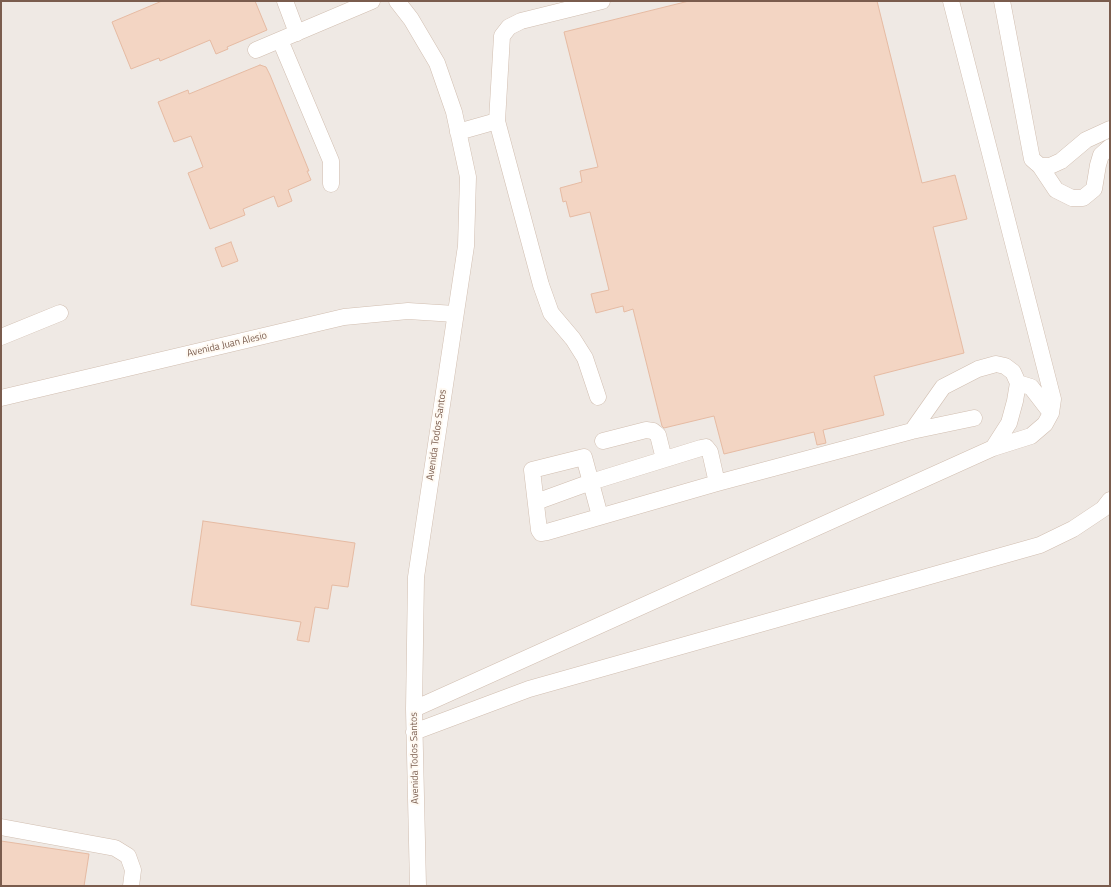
<!DOCTYPE html>
<html>
<head>
<meta charset="utf-8">
<style>
  body { margin:0 }
  #map { position:relative; width:1111px; height:887px; overflow:hidden; background:#fdf6ec; font-family:"Titillium Web",sans-serif }
  canvas { display:block }
  .frame { position:absolute; inset:0; border:2px solid #7a5c4d; pointer-events:none }
</style>
</head>
<body>
<div id="map">
<canvas width="1111" height="887"></canvas>
<div class="frame"></div>
</div>
<script>
const ctx = document.querySelector('canvas').getContext('2d');
ctx.lineJoin = 'round';
function fill(path, color) {
  ctx.fillStyle = color;
  ctx.fill(path, 'evenodd');
}
function toPath(rows) {
  const path = new Path2D();
  for (const r of rows) {
    path.moveTo(r[0], r[1]);
    for (let i = 2; i < r.length; i += 2) path.lineTo(r[i], r[i + 1]);
  }
  return path;
}
function strokePath(path, color, width, dash) {
  ctx.strokeStyle = color;
  ctx.lineWidth = width;
  ctx.lineCap = dash ? 'butt' : 'round';
  ctx.setLineDash(dash || []);
  ctx.stroke(path);
}
function write(font, color, halo, rows, align = 'center') {
  ctx.font = font + ' "Titillium Web",sans-serif';
  ctx.lineWidth = 4;
  ctx.setLineDash([]);
  ctx.textBaseline = 'middle';
  ctx.strokeStyle = halo;
  ctx.fillStyle = color;
  for (const [text, x, y, turn = 0] of rows) {
    ctx.save();
    ctx.translate(x, y);
    ctx.rotate((+turn || 0) * Math.PI / 180);
    ctx.textAlign = isNaN(turn) ? turn : align;
    if (halo) ctx.strokeText(text, 0, 0);
    ctx.fillText(text, 0, 0);
    ctx.restore();
  }
}
const industrial = toPath([
  [1,1,1110,1,1110,886,1,886]
]);
const building = toPath([
  [162,1,255,1,267,30,227,47,228,49,216,54,210,40,160,61,159,58,131,69,112,22,162,1],
  [689,1,877,1,922,183,955,175,967,219,933,227,964,353,874,376,884,415,823,430,826,443,817,445,814,432,724,454,714,416,664,428,662,426,633,309,624,312,623,306,596,313,591,294,609,290,590,212,570,217,566,201,563,202,560,188,582,182,580,171,598,167,564,32,689,1],
  [260,65,266,67,270,75,309,171,307,171,311,180,288,190,292,201,278,207,274,196,243,209,245,215,210,229,188,173,203,167,191,136,174,142,158,102,188,90,189,94,260,65],
  [231,242,238,261,222,267,215,248,231,242],
  [203,521,355,543,348,587,332,585,328,609,315,607,309,642,297,640,301,622,191,605,203,521],
  [1,841,89,854,84,886,1,886,1,841]
]);
const minor = toPath([
  [285,1,297,33],
  [397,1,411,19,437,63,454,112,468,177,466,246,416,577,414,709,418,886],
  [1002,1,1032,159,1040,166,1050,166,1061,161,1086,140,1110,129],
  [280,40,331,161,331,184],
  [256,50,372,1],
  [458,132,497,121],
  [1040,166,1056,190,1072,198,1083,198,1094,189,1098,165,1101,155,1110,147],
  [1,337,60,313],
  [1018,383,1031,387,1051,413],
  [598,397,585,358,573,339,551,313,541,285,497,121,502,36,509,27,521,21,602,1],
  [1,398,344,317,408,311,455,314],
  [912,431,974,418],
  [603,441,646,430,653,431,658,435,664,459],
  [536,502,591,482,701,448,706,447,710,452,717,483],
  [600,516,584,457,532,470,539,530,541,533,547,532,717,483,912,431,943,387,978,369,996,364,1005,366,1013,372,1018,383,1015,401,1009,423,993,448],
  [414,709,993,448,1031,436,1045,424,1051,413,1053,399,951,1],
  [414,732,529,689,1040,545,1073,529,1103,509,1110,500],
  [1,827,115,848,128,856,133,870,131,886]
]);
const streetNames = [
  ["Avenida Juan Alesio",227,345,-13],
  ["Avenida Todos Santos",437,435,-82],
  ["Avenida Todos Santos",415,758,-91]
];
fill(industrial, '#efe9e4');
fill(building, '#f3d5c3');
strokePath(building, '#e6bba3', 1);
strokePath(minor, '#d1beb0', 17);
strokePath(minor, '#fff', 16);
write('10px', '#7a5c4d', '#fffaf3', streetNames);
</script>
</body>
</html>
